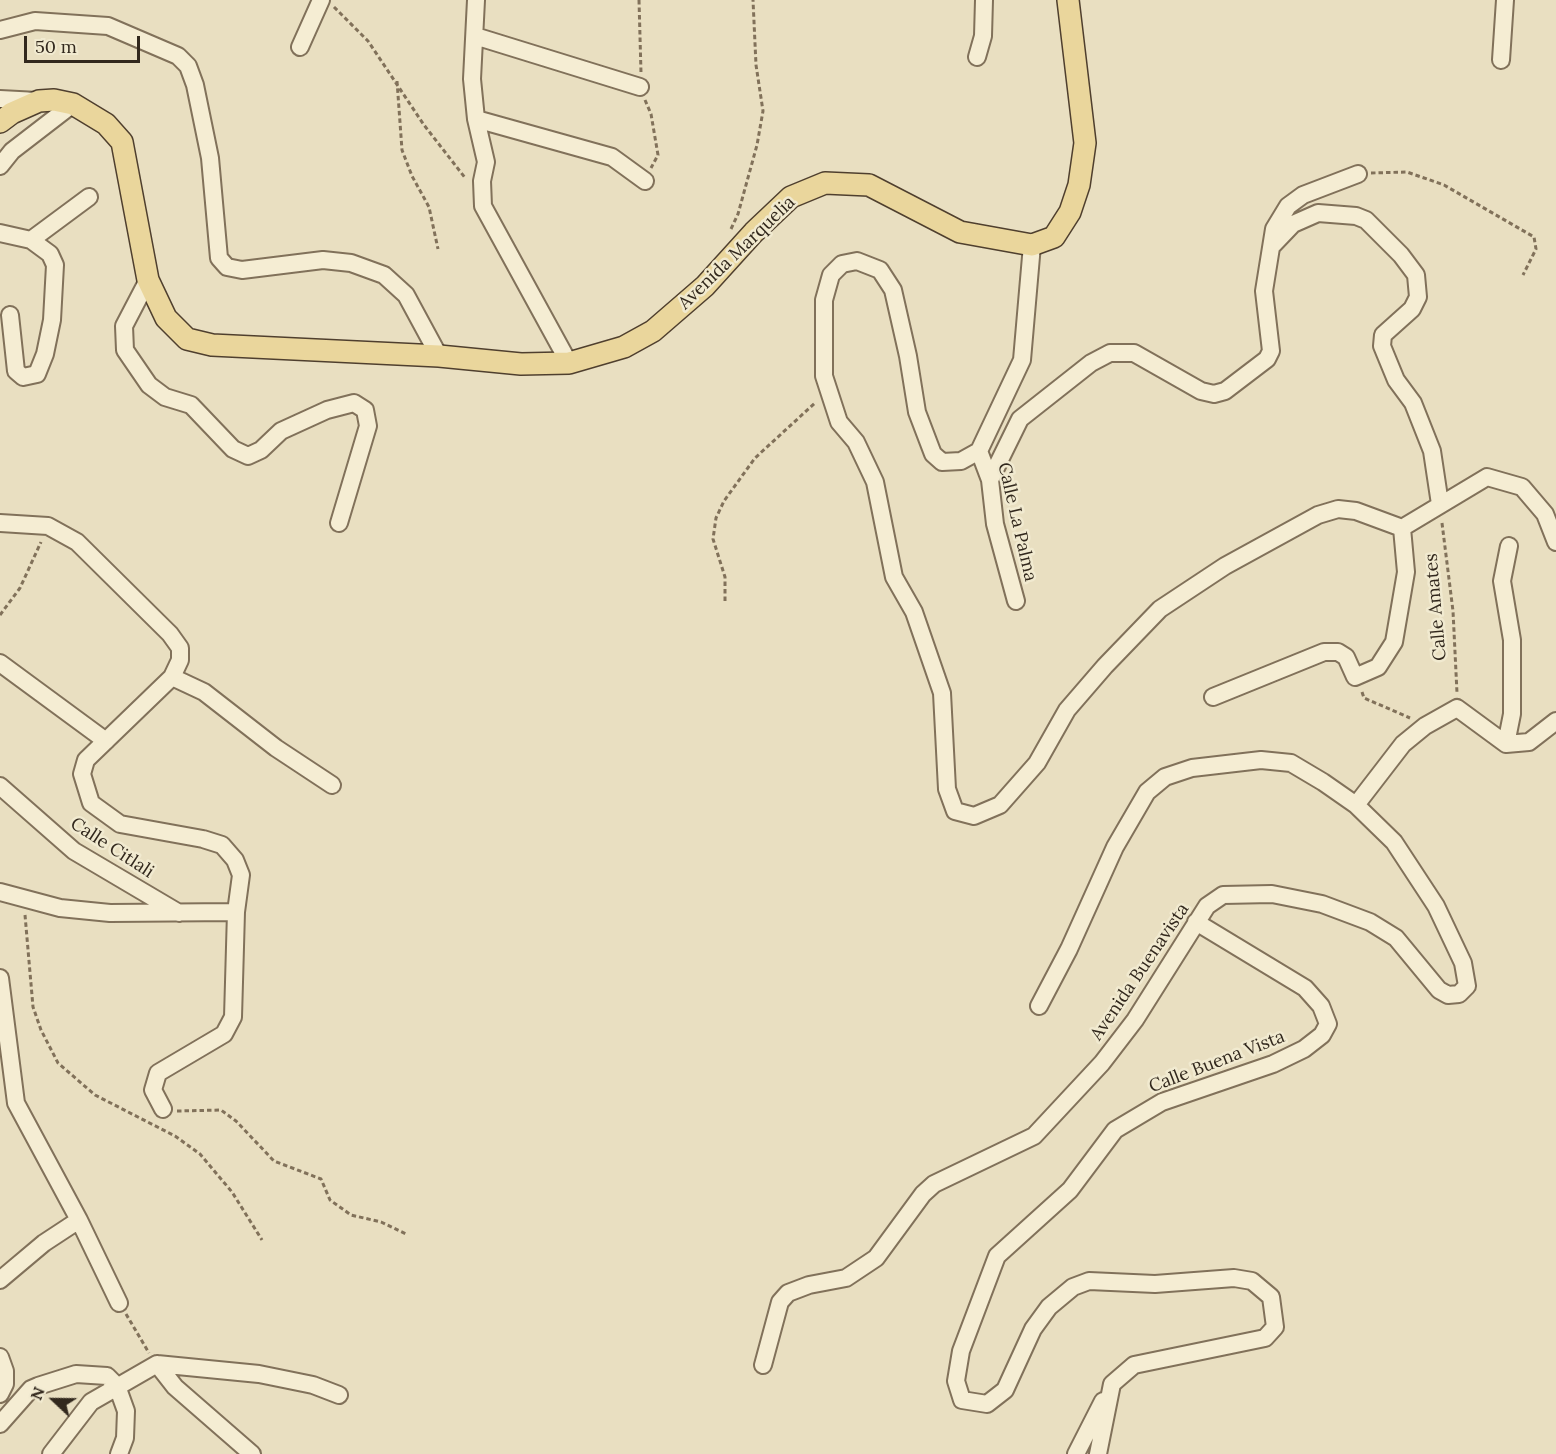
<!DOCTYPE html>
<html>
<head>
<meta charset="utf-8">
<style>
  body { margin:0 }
  #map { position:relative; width:1556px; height:1454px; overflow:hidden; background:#e9dfc1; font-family:Lora,serif }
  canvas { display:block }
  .north { position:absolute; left:24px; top:1370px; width:60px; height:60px; -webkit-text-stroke:4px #f1ead0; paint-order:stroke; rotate:292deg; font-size:16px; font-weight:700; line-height:24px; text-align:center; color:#32281d }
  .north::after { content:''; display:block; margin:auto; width:21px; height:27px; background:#32281d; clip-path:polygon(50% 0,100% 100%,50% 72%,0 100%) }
  .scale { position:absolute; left:24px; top:36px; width:116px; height:27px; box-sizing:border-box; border:3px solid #32281d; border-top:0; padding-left:8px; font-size:18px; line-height:21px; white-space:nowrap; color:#32281d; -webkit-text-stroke:4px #f1ead0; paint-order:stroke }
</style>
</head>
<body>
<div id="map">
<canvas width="1556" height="1454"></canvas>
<div class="north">N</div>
<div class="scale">50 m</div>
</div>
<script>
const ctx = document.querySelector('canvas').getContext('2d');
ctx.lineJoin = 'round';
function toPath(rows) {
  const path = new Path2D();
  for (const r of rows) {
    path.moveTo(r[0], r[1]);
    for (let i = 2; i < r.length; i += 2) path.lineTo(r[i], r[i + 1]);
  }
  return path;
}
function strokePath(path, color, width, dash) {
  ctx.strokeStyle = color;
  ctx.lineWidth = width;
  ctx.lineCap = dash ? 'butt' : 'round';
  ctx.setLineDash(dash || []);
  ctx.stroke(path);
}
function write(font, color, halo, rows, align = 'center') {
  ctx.font = font + ' Lora,serif';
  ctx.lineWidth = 5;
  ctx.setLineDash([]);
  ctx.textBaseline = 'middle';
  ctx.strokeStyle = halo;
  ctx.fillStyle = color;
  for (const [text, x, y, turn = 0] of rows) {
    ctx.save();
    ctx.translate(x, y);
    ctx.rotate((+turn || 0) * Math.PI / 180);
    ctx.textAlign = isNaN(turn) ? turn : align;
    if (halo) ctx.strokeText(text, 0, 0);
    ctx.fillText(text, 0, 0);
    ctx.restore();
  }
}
const path = toPath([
  [639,0,641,73],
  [334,7,368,41,424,125,466,179],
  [397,81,402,150,412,176,429,207,438,249],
  [645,100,651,114,658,155,651,168],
  [1371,173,1407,172,1444,185,1534,237,1536,249,1523,275],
  [731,229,738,214,757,145,763,111,756,65,753,0],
  [1442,523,1453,611,1457,693],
  [725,601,725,577,713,539,716,518,724,501,755,458,816,402],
  [0,615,20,588,41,542],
  [1362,692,1364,698,1410,718],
  [25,915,33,1007,41,1030,58,1063,95,1095,175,1136,200,1154,232,1192,262,1240],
  [177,1111,221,1110,236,1121,274,1161,321,1179,330,1200,351,1215,381,1222,406,1234],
  [126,1314,149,1353]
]);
const minor = toPath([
  [476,0,472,79,476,119,486,162,482,181,483,206,569,363],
  [0,30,35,21,108,26,178,56,188,66,195,85,210,158,219,258,227,267,242,270,323,260,351,263,384,275,406,295,439,356],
  [475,36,640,87],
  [300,47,321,0],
  [977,57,983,36,984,0],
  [1501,60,1505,0],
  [0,99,38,101],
  [476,119,612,157,645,181],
  [0,166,12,151,73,104],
  [0,233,31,240,50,254,55,265,52,320,45,354,37,374,23,377,16,371,10,315],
  [31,240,89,197],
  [1032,245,1022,360,979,451,961,461,942,462,933,454,917,412,908,356,893,290,880,270,857,261,842,264,831,275,824,300,824,376,839,422,856,442,875,482,894,577,914,612,942,693,947,789,955,811,974,816,1000,805,1037,763,1067,710,1105,666,1160,609,1225,566,1318,515,1338,509,1356,511,1402,528,1487,477,1522,487,1545,514,1556,542],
  [1271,247,1293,224,1318,213,1356,216,1366,220,1401,255,1416,275,1418,297,1412,309,1383,335,1382,346,1396,380,1413,403,1432,451,1440,504],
  [148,280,124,326,125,350,149,385,165,397,191,405,233,449,248,456,261,450,281,431,327,410,354,403,365,410,368,426,339,523],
  [979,451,990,480,995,524,1016,601],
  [990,480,1020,419,1091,363,1110,353,1134,353,1201,391,1214,394,1225,391,1267,359,1271,351,1264,291,1274,229,1288,206,1303,195,1358,174],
  [0,523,48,526,77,542,170,634,180,648,180,660,172,677,86,760,82,774,91,803,120,824,203,839,222,845,235,860,241,875,236,912,233,1017,224,1034,158,1073,153,1090,163,1109],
  [0,663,106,741],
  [172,677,204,692,276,748,332,785],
  [1213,697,1324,652,1338,652,1346,657,1355,677,1378,667,1394,642,1406,572,1402,528],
  [1506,744,1512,714,1512,640,1502,581,1509,546],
  [0,786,74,851,179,913],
  [1356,805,1403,744,1425,726,1457,708,1506,744,1529,742,1556,721],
  [0,892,60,908,110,913,236,912],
  [0,978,16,1103,79,1220,119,1303],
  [0,1280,44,1243,79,1220],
  [0,1357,5,1371,5,1384,0,1394],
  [157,1364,175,1387,252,1454],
  [763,1365,780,1302,788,1293,809,1285,846,1278,876,1258,923,1194,934,1184,1034,1136,1102,1063,1135,1020,1207,906,1223,895,1272,894,1322,904,1370,922,1396,938,1439,990,1448,995,1459,994,1467,986,1463,963,1436,906,1394,842,1356,805,1323,782,1291,763,1261,760,1192,768,1165,777,1147,792,1115,847,1069,949,1039,1006],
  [0,1424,31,1389,38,1386,76,1374,107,1376,117,1386,126,1411,125,1438,119,1454],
  [51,1454,91,1402,157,1364,259,1374,313,1385,339,1395],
  [1076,1454,1103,1401],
  [1098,1454,1112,1384,1134,1365,1265,1338,1275,1327,1271,1297,1252,1281,1234,1278,1155,1284,1089,1281,1073,1287,1049,1307,1033,1329,1005,1390,987,1404,962,1400,956,1381,961,1351,997,1256,1070,1190,1115,1130,1162,1102,1273,1064,1304,1049,1322,1035,1328,1024,1321,1006,1305,988,1196,922]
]);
const major = toPath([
  [0,122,12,113,39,101,54,100,73,104,106,124,122,142,148,280,166,318,187,339,212,345,439,356,521,364,569,363,624,347,653,331,705,286,754,232,791,197,825,183,869,185,960,232,1032,245,1054,237,1070,212,1079,185,1085,143,1068,0]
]);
const streetNames = [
  ["Avenida Marquelia",737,253,-44],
  ["Calle La Palma",1017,522,77],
  ["Calle Amates",1436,607,-95],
  ["Calle Citlali",112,848,33],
  ["Avenida Buenavista",1140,972,-56],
  ["Calle Buena Vista",1217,1062,-21]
];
strokePath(minor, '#81715a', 20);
strokePath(major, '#4f3f2e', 24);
strokePath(path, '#81715a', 3, [4.5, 3]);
strokePath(minor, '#f5edd3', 16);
strokePath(major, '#ead69c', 21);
write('18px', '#32281d', '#f1ead0', streetNames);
</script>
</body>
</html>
